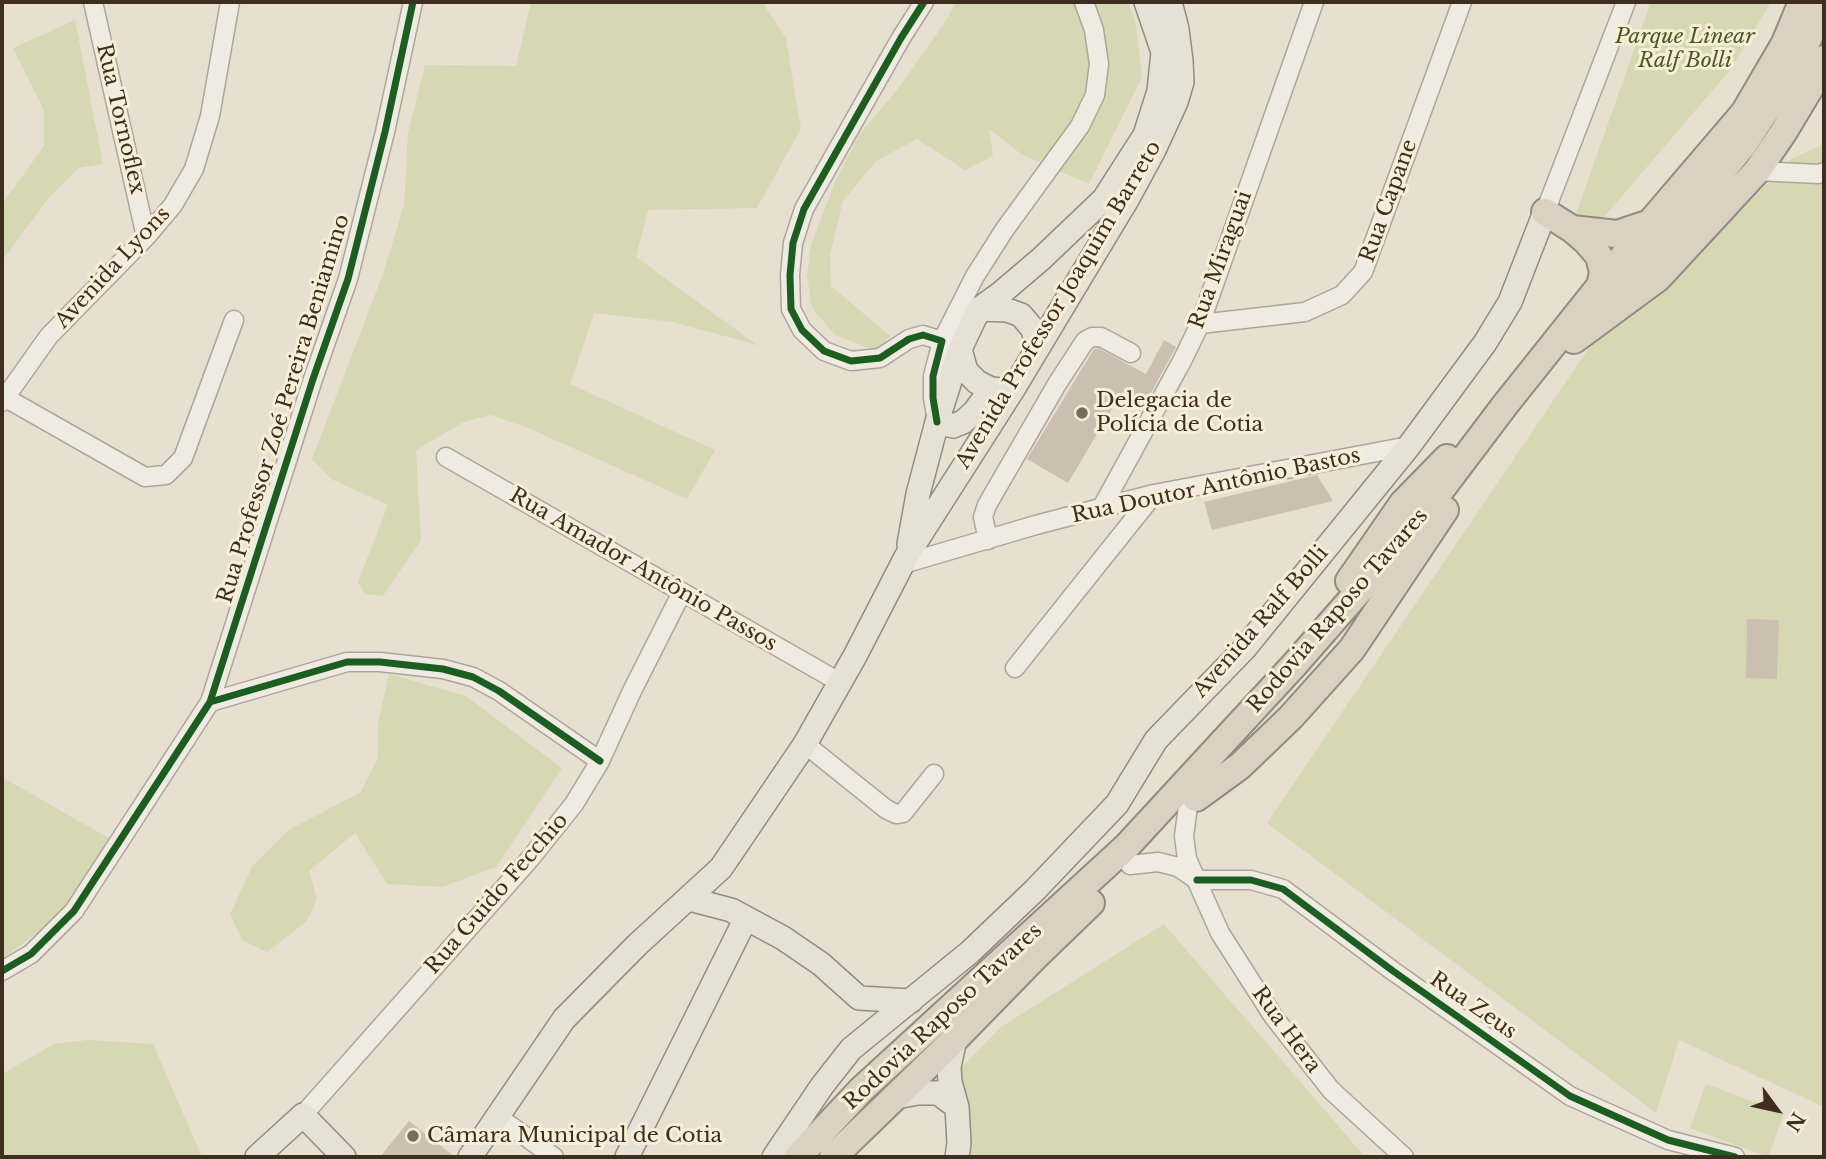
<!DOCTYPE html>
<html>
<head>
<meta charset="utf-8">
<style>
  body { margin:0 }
  #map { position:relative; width:1826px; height:1159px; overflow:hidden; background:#e7e0d1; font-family:"Libre Baskerville",serif }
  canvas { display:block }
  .frame { position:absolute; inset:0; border:4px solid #3d2e20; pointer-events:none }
  .north { position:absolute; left:1742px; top:1075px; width:70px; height:70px; -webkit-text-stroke:5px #f7eed8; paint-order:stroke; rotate:123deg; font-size:19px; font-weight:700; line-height:28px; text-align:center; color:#3d2e20 }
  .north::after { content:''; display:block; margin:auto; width:24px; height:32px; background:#3d2e20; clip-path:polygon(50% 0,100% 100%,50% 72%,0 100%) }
</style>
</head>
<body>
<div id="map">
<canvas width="1826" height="1159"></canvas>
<div class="frame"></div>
<div class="north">N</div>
</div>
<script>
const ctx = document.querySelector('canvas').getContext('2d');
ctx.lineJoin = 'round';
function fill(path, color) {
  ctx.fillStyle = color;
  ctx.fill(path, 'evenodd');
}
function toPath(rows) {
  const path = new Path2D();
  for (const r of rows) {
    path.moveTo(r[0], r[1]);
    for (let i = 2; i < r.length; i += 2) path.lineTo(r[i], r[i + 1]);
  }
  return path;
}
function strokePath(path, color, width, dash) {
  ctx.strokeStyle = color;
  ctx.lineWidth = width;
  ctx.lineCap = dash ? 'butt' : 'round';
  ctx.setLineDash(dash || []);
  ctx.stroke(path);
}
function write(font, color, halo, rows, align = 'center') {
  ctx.font = font + ' "Libre Baskerville",serif';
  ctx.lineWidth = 6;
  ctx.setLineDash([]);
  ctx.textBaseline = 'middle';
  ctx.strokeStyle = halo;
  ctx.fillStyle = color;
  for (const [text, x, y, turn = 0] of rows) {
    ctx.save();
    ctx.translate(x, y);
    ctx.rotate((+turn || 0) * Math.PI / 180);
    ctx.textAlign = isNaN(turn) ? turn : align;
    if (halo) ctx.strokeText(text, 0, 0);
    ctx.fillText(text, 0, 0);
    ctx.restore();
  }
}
const green = toPath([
  [531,2,765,2,764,5,786,38,801,129,757,208,648,210,636,257,757,345,673,322,594,313,570,384,715,450,687,499,528,428,491,415,464,422,416,450,421,540,383,596,365,594,358,582,388,505,331,479,312,459,383,274,404,205,408,133,425,65,516,66],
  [956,2,1128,2,1136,24,1142,77,1089,184,1021,154,989,129,993,156,965,170,917,139,876,161,843,201,830,255,831,286,890,336,876,351,835,335,812,308,807,276,811,245,835,182,859,135,898,89,947,19],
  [1651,2,1771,2,1730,70,1598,224,1576,214],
  [75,20,103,164,79,168,47,200,2,261,2,204,44,146,44,110,13,48],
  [1824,144,1824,1107,1679,1040,1656,1113,1267,823,1593,342,1738,214,1791,159],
  [389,674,466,696,562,768,496,867,442,887,387,884,355,833,309,871,317,899,306,922,267,952,242,940,230,914,253,865,290,829,360,793,378,758,378,723],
  [2,777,112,840,70,908,2,959],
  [1164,924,1365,1157,962,1157,959,1070,1001,1027],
  [87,1040,153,1044,202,1157,2,1157,2,1074,54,1044],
  [1706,1084,1784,1113,1768,1157,1690,1128]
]);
const building = toPath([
  [1164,340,1176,347,1145,404,1122,392,1068,483,1027,459,1094,349,1098,348,1146,374],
  [1317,475,1333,501,1212,530,1204,502],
  [1747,619,1779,620,1777,679,1746,678],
  [409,1121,455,1157,380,1157]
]);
const minor = toPath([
  [93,2,146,237],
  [924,2,901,38,804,209,793,243,790,275,791,309,802,330,824,351,851,361,880,358,909,339,923,335,942,341,933,376,933,398,937,421],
  [1757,171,1819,174,1824,172],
  [1545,212,1626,2],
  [1200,324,1305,312,1342,295,1363,272,1462,2],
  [942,341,975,276,1005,229,1080,126,1095,95,1099,64,1094,30,1084,2],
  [4,397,145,477,166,475,183,458,234,320],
  [2,402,49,336,146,237,173,205,194,169,210,116,230,2],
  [446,457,841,683],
  [1102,507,1182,361,1200,324,1314,2],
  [988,540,983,517,987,505,1057,384,1085,341,1092,337,1101,337,1131,353],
  [903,564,1036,525,1154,494,1409,446],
  [1015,668,1154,494],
  [210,702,313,379,348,279,385,132,413,2],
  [805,744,886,809,896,814,903,813,934,774],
  [1188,806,1184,836,1187,859,1220,933,1273,1016,1331,1090,1404,1157],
  [1130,865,1158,862,1178,867,1197,880],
  [1197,880,1251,880,1283,889,1393,971,1570,1096,1668,1140,1735,1157],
  [2,971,31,954,74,911,210,702,347,662,380,662,443,669,473,677,499,691,600,761],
  [303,1115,529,860,574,804,600,761,632,691,682,592],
  [497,1116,554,1157]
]);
const major = toPath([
  [979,309,1007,310,1021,315,1032,328,1039,346],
  [960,349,966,371,977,382,991,389,1012,391],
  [937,422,953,426,963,422,975,411,991,389],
  [909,544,918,494,937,422,960,349,979,309,1001,293,1041,259,1104,199,1145,135,1159,91,1163,52,1146,2],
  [689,899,731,910,783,938,821,964,859,998,911,1001],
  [955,1039,949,1067,950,1082,957,1107,959,1143,957,1157],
  [896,1097,918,1093,938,1093,957,1107],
  [257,1157,303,1115,344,1157],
  [470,1157,564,1019,637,945,721,868,805,744,855,656,906,557,1012,391,1128,198,1154,150,1176,102,1182,82,1181,61,1177,29,1170,2],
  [627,1157,746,918],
  [774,1157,822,1086,851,1049,970,952,1035,890,1117,804,1156,740,1245,648,1409,446,1485,343,1510,302,1545,212]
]);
const highway = toPath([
  [1545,212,1572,229,1587,242,1599,256,1603,272,1600,287],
  [1572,229,1617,234,1650,223],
  [1616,294,1686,215,1743,145,1778,92,1808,39,1824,2],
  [1574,340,1658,278,1757,171,1783,133,1813,83,1824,59],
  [1349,581,1403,503,1447,458],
  [1196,798,1240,766,1291,717,1352,649,1445,510],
  [798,1157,862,1089,1127,846,1295,664,1400,544,1505,405,1650,223,1744,113,1785,43,1802,2],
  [833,1157,955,1039,1035,957,1091,903]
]);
const cycleway = toPath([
  [924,2,901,38,804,209,793,243,790,275,791,309,802,330,824,351,851,361,880,358,909,339,923,335,942,341,933,376,933,398,937,422],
  [210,702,313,379,348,279,385,132,413,2],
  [1197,880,1251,880,1283,889,1393,971,1570,1096,1668,1140,1735,1157],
  [2,971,31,954,74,911,210,702,347,662,380,662,443,669,473,677,499,691,600,761]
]);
const markers = [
  [1082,413,7,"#786c5e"],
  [413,1136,7,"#786c5e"]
];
const parkNames = [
  ["Parque Linear",1685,37],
  ["Ralf Bolli",1685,61]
];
const streetNames = [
  ["Rua Tornoflex",120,119,77],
  ["Rua Capane",1389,201,-70],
  ["Rua Miraguai",1221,260,-70],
  ["Avenida Lyons",113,268,-47],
  ["Avenida Professor Joaquim Barreto",1059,305,-59],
  ["Rua Professor Zoé Pereira Beniamino",284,409,-73],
  ["Rua Doutor Antônio Bastos",1216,486,-12],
  ["Rua Amador Antônio Passos",643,570,30],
  ["Rodovia Raposo Tavares",1338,611,-49],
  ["Avenida Ralf Bolli",1261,622,-49],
  ["Rua Guido Fecchio",497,894,-49],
  ["Rua Zeus",1473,1006,35],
  ["Rodovia Raposo Tavares",943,1017,-43],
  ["Rua Hera",1286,1030,54]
];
const poiNames = [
  ["Delegacia de",1096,401],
  ["Polícia de Cotia",1096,425],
  ["Câmara Municipal de Cotia",427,1136]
];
fill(green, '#d6d7b3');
fill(building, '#cbbfb2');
strokePath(minor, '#ada599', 21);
strokePath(major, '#928b80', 26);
strokePath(highway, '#928b80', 30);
strokePath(minor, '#efebe3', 18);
strokePath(major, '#e6e1d4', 23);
strokePath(highway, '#dad1c2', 26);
strokePath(cycleway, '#1b5e20', 7);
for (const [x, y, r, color] of markers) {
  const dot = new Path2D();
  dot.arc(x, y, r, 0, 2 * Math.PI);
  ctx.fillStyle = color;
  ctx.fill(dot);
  strokePath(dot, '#f7eed8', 2.5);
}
write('italic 21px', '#4d5a26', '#f7eed8', parkNames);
write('21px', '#3d2e20', '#f7eed8', streetNames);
write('21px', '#3d2e20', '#f7eed8', poiNames, 'left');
</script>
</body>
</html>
